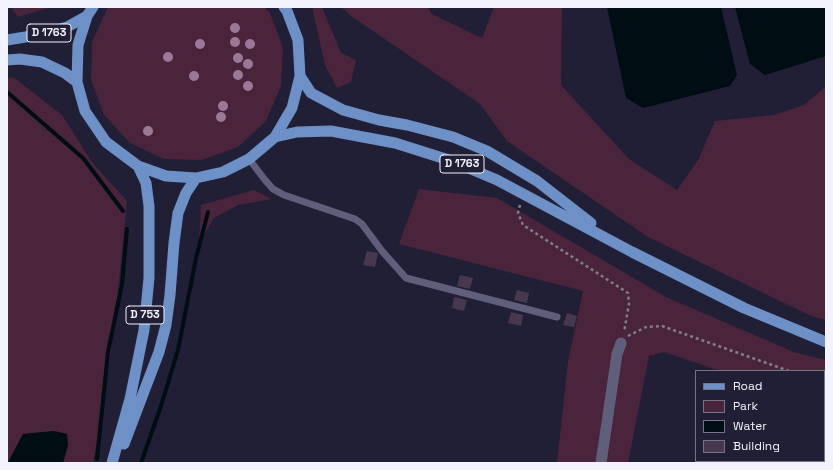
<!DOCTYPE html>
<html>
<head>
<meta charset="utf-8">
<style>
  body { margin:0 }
  #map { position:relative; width:833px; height:470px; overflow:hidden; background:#201f36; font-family:"Space Grotesk",sans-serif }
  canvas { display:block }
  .frame { position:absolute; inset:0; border:8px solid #f2f3fc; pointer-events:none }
  .legend { position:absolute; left:695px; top:370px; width:130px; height:92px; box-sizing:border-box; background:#201f36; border:1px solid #747485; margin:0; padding:5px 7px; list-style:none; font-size:12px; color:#f2f3fc }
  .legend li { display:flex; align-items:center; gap:8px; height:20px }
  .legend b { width:20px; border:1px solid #747485 }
</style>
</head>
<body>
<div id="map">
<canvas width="833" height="470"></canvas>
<div class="frame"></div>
<ul class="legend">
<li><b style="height:5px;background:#6d90c6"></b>Road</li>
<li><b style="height:11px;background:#49243a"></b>Park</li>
<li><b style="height:11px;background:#000d13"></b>Water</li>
<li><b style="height:11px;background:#48384f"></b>Building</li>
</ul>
</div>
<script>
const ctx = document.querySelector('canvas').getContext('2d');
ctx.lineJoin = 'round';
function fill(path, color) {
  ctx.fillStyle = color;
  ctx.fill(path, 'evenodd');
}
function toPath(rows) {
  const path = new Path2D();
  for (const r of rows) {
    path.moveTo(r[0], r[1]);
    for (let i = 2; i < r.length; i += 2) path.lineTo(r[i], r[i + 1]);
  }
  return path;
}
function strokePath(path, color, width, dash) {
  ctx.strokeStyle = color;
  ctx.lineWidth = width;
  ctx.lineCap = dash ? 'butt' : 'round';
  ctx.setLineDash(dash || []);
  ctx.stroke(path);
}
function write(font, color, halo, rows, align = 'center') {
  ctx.font = font + ' "Space Grotesk",sans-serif';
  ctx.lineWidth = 3.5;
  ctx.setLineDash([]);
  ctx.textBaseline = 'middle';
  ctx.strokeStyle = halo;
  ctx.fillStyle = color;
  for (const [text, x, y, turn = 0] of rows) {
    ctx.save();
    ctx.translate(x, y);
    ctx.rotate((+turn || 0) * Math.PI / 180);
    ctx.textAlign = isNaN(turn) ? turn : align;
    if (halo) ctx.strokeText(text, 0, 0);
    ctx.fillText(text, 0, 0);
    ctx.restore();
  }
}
const green = toPath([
  [17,7,51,7,18,17,12,9],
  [108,7,264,7,270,13,283,48,281,86,266,121,238,147,202,160,164,159,130,143,104,115,91,80,92,42],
  [312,7,322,7,341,53,356,60,351,82,337,88,325,65],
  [341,7,428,7,432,14,482,38,494,7,562,7,561,85,629,159,677,190,698,160,715,121,774,115,804,105,826,86,826,320,811,316,648,237,507,141,480,104,351,16],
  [13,77,62,115,92,162,127,201,116,313,103,407,93,463,63,463,68,445,54,431,23,434,7,463,7,78],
  [419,189,497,198,666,297,794,352,826,360,826,408,824,407,824,371,720,371,664,352,649,356,628,463,557,463,568,361,583,291,399,244],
  [254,190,272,199,238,205,214,218,199,243,201,205]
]);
const water = toPath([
  [607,7,721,7,737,75,730,86,643,108,626,98],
  [735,7,826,7,826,56,765,75,750,64],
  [54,431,67,434,68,445,63,463,8,463,23,434]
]);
const stream = toPath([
  [7,92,83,158,123,211],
  [97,459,108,352,122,284,127,229],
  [141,463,161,406,178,350,196,258,208,212]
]);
const building = toPath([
  [367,251,378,253,375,267,363,265],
  [460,275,473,278,470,289,457,286],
  [517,290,529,293,527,303,514,300],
  [454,297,467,300,464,311,452,308],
  [511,312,523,315,521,326,508,323],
  [567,313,577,316,574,327,563,325]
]);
const path = toPath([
  [520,205,518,213,523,225,628,293,629,304,624,332],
  [628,336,646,327,662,326,789,371],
  [824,383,826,384]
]);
const service = toPath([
  [249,159,265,180,273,189,284,195,355,219,362,224,382,251,406,278,557,317]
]);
const minor = toPath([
  [601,463,617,354,621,343]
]);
const primary = toPath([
  [93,7,87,16,78,45,77,82,85,111,106,142,138,166,166,176,196,178,223,172,249,159,275,137,292,108,300,76,298,40,287,11,284,7],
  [7,40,44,34,67,27,87,16],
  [7,60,20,59,42,62,65,73,77,82],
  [300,76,311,93,343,110,379,120,407,125,453,137,487,151,537,181,591,223],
  [275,137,297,132,331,131,395,143,452,161,497,180,632,252,744,308,826,342],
  [124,444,159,352,166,325,170,295,174,243,178,213,186,193,196,178],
  [112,463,130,399,144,330,149,278,149,206,146,183,138,166]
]);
const trees = [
  [235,28],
  [235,42],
  [200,44],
  [250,44],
  [168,57],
  [238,58],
  [248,64],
  [238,75],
  [194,76],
  [248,86],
  [223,106],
  [221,117],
  [148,131]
];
const shields = [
  [49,33,44],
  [462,164,44],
  [145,315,38]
];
const shieldNames = [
  ["D 1763",49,33],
  ["D 1763",462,164],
  ["D 753",145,315]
];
fill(green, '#49243a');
fill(water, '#000d13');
strokePath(stream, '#000d13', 4);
fill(building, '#48384f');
strokePath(path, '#7e7e8f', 2.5, [3, 3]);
strokePath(service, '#5f5f7b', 7);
strokePath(minor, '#5f5f7b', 11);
strokePath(primary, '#6d90c6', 11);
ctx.fillStyle = '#9b7996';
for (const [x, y] of trees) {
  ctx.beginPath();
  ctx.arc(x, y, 5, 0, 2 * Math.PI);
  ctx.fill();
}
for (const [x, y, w] of shields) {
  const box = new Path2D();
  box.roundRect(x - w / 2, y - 9, w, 18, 3);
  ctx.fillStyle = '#201f36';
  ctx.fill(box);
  strokePath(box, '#f2f3fc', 1);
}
write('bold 11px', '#f2f3fc', null, shieldNames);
</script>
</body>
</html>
